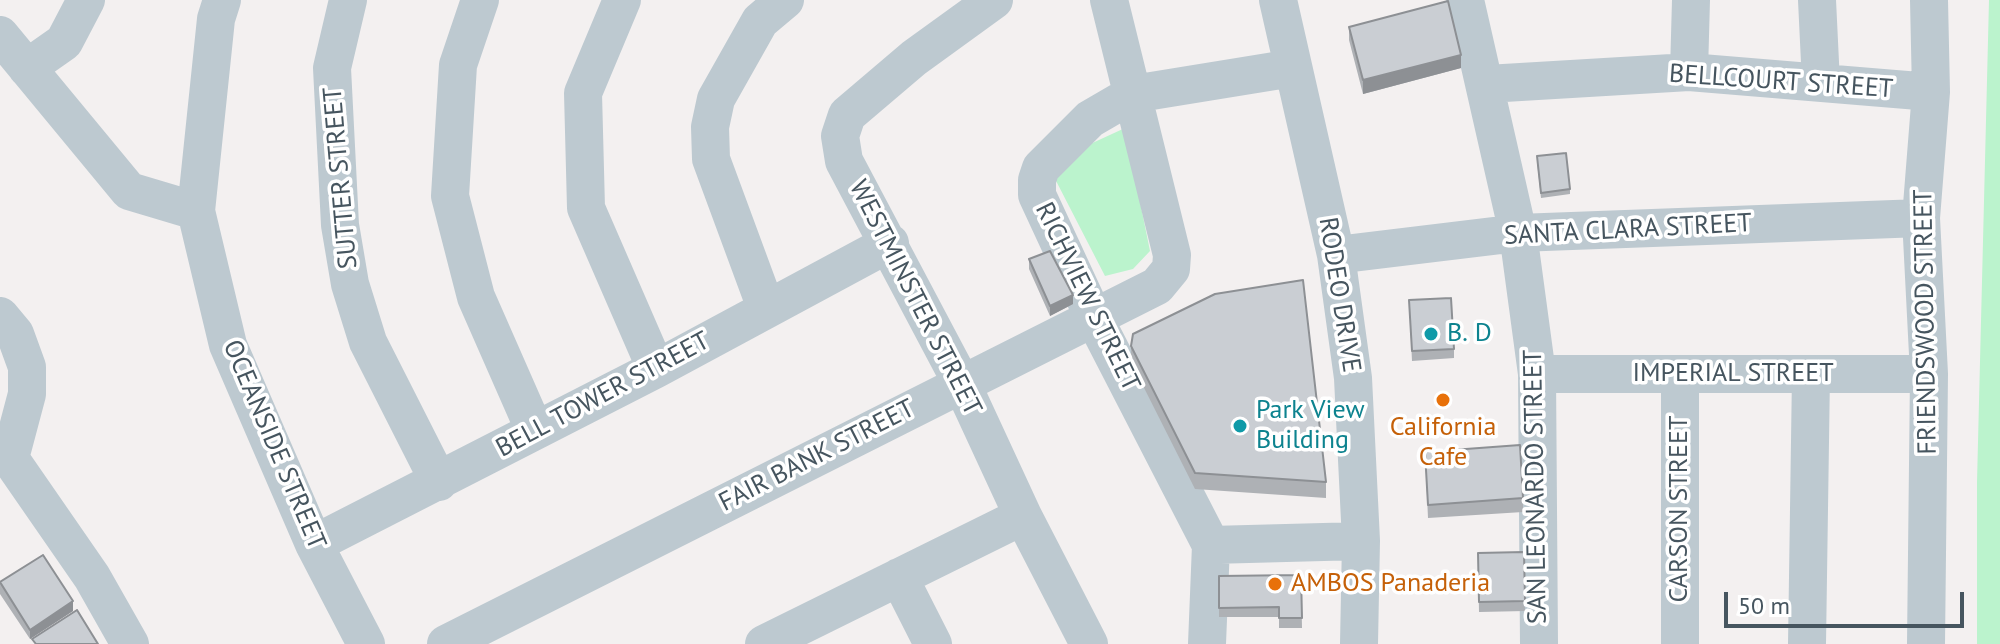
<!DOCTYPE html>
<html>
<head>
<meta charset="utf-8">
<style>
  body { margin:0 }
  #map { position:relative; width:2000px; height:644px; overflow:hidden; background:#f3f0f0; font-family:"PT Sans",sans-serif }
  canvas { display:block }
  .scale { position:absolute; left:1724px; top:592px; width:240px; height:36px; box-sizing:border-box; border:4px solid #46555f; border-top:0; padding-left:10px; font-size:24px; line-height:28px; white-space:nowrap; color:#46555f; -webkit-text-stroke:6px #fff; paint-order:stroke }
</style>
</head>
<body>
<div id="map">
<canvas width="2000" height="644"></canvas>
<div class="scale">50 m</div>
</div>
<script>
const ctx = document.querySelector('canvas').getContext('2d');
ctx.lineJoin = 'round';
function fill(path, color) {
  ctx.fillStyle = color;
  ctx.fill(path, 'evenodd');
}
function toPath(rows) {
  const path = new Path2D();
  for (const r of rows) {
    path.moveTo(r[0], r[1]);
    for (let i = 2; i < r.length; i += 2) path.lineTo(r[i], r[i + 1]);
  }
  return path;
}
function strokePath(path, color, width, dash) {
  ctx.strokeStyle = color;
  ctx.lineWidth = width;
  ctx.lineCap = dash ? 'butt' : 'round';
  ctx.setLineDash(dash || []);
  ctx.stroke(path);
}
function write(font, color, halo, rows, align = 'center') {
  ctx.font = font + ' "PT Sans",sans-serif';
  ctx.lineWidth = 7;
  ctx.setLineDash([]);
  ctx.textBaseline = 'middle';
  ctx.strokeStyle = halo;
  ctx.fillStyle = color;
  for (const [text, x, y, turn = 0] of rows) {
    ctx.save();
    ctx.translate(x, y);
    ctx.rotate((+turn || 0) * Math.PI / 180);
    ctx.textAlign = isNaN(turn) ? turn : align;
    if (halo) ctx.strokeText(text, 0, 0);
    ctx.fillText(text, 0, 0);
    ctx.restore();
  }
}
const green = toPath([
  [1989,0,2000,0,2000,644,1977,644,1977,482],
  [1125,128,1150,251,1133,269,1105,276,1053,175,1075,151]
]);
const street = toPath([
  [222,0,216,19,196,211,228,345,314,544,366,644],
  [348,0,332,68,340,225,350,284,368,342,439,482],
  [480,0,458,65,450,196,476,297,534,429],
  [622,0,583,93,586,208,656,369],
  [994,0,914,58,847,115,840,136,844,161,961,382,1023,516,1089,644],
  [1278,0,1336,255,1353,378,1361,541,1359,644],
  [1465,0,1518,233,1537,374,1539,644],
  [1817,0,1821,83],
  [0,35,129,191,196,211],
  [27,68,64,42,86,0],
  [1689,72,1691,0],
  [1487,84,1689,72,1931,92],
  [1336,255,1518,233,1921,218],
  [766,308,711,159,710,127,716,99,760,21,785,0],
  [0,316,15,334,27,367,27,394,10,458],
  [1537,374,1929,374],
  [0,444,92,577,130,644],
  [314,544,656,369,890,243],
  [1211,545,1361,541],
  [899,577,933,644],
  [446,644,1157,286,1171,269,1172,255,1109,0],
  [764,644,1023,516],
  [1207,644,1211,545,1094,318,1037,195,1037,180,1041,168,1090,119,1133,94,1293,68],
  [1680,644,1680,374],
  [1807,644,1811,374],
  [1926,644,1929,374,1921,218,1931,92,1929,0]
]);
const wall = toPath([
  [1349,27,1461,68,1363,94,1349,40],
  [1537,162,1570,189,1570,194,1541,198],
  [1029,259,1073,304,1050,316,1029,269],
  [1409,300,1454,349,1454,358,1412,361],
  [1131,346,1326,482,1326,498,1195,489,1131,362],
  [1425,452,1523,498,1523,512,1428,518],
  [1524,552,1525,611,1479,612,1478,553],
  [1301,575,1302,628,1279,628,1279,617,1219,617,1219,576],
  [0,582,73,611,30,639,0,594]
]);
const shadedWall = toPath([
  [1461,55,1461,68,1363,94,1363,80],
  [1073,295,1073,304,1050,316,1050,306],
  [73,601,73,611,30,639,30,630]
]);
const building = toPath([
  [1448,1,1461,55,1363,80,1349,27,1448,1],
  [1566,153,1570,189,1541,193,1537,156,1566,153],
  [1050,251,1073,295,1050,306,1029,259,1050,251],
  [1303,280,1326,482,1195,473,1131,346,1133,334,1215,294,1303,280],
  [1451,298,1454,349,1412,351,1409,300,1451,298],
  [1520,445,1523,498,1428,505,1425,452,1520,445],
  [1524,552,1525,601,1479,602,1478,553,1524,552],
  [43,555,73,601,30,630,0,582,43,555],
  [1301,575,1302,618,1279,618,1279,607,1219,608,1219,576,1301,575],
  [77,610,98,644,36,644,32,639,77,610]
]);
const markers = [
  [1431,334,8,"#0f9aa8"],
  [1443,400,8,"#e8710a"],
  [1240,426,8,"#0f9aa8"],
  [1275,584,8,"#e8710a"]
];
const streetNames = [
  ["BELLCOURT STREET",1781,82,4],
  ["SUTTER STREET",341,178,-95],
  ["SANTA CLARA STREET",1628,230,-3],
  ["RODEO DRIVE",1339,295,81],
  ["RICHVIEW STREET",1087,297,64],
  ["WESTMINSTER STREET",915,298,63],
  ["FRIENDSWOOD STREET",1926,322,-91],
  ["IMPERIAL STREET",1733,374],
  ["BELL TOWER STREET",603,395,-28],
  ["OCEANSIDE STREET",274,445,67],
  ["FAIR BANK STREET",817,456,-27],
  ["SAN LEONARDO STREET",1536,487,-91],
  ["CARSON STREET",1680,509,-90]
];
const cultureNames = [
  ["B. D",1447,334],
  ["Park View",1256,411],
  ["Building",1256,441]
];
const foodNames = [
  ["California",1443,428],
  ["Cafe",1443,458],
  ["AMBOS Panaderia",1291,584,"left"]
];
fill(green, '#bbf3cd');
strokePath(street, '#bdc9d0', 38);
fill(wall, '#aeb1b5');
fill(shadedWall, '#8d9094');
fill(building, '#caced3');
strokePath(building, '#8d9094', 2);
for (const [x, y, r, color] of markers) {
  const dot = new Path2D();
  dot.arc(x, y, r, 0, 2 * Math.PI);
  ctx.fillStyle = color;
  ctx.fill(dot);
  strokePath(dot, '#fff', 3);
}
write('26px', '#46555f', '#fff', streetNames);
write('26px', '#0d838f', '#fff', cultureNames, 'left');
write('26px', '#c56008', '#fff', foodNames);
</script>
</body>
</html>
